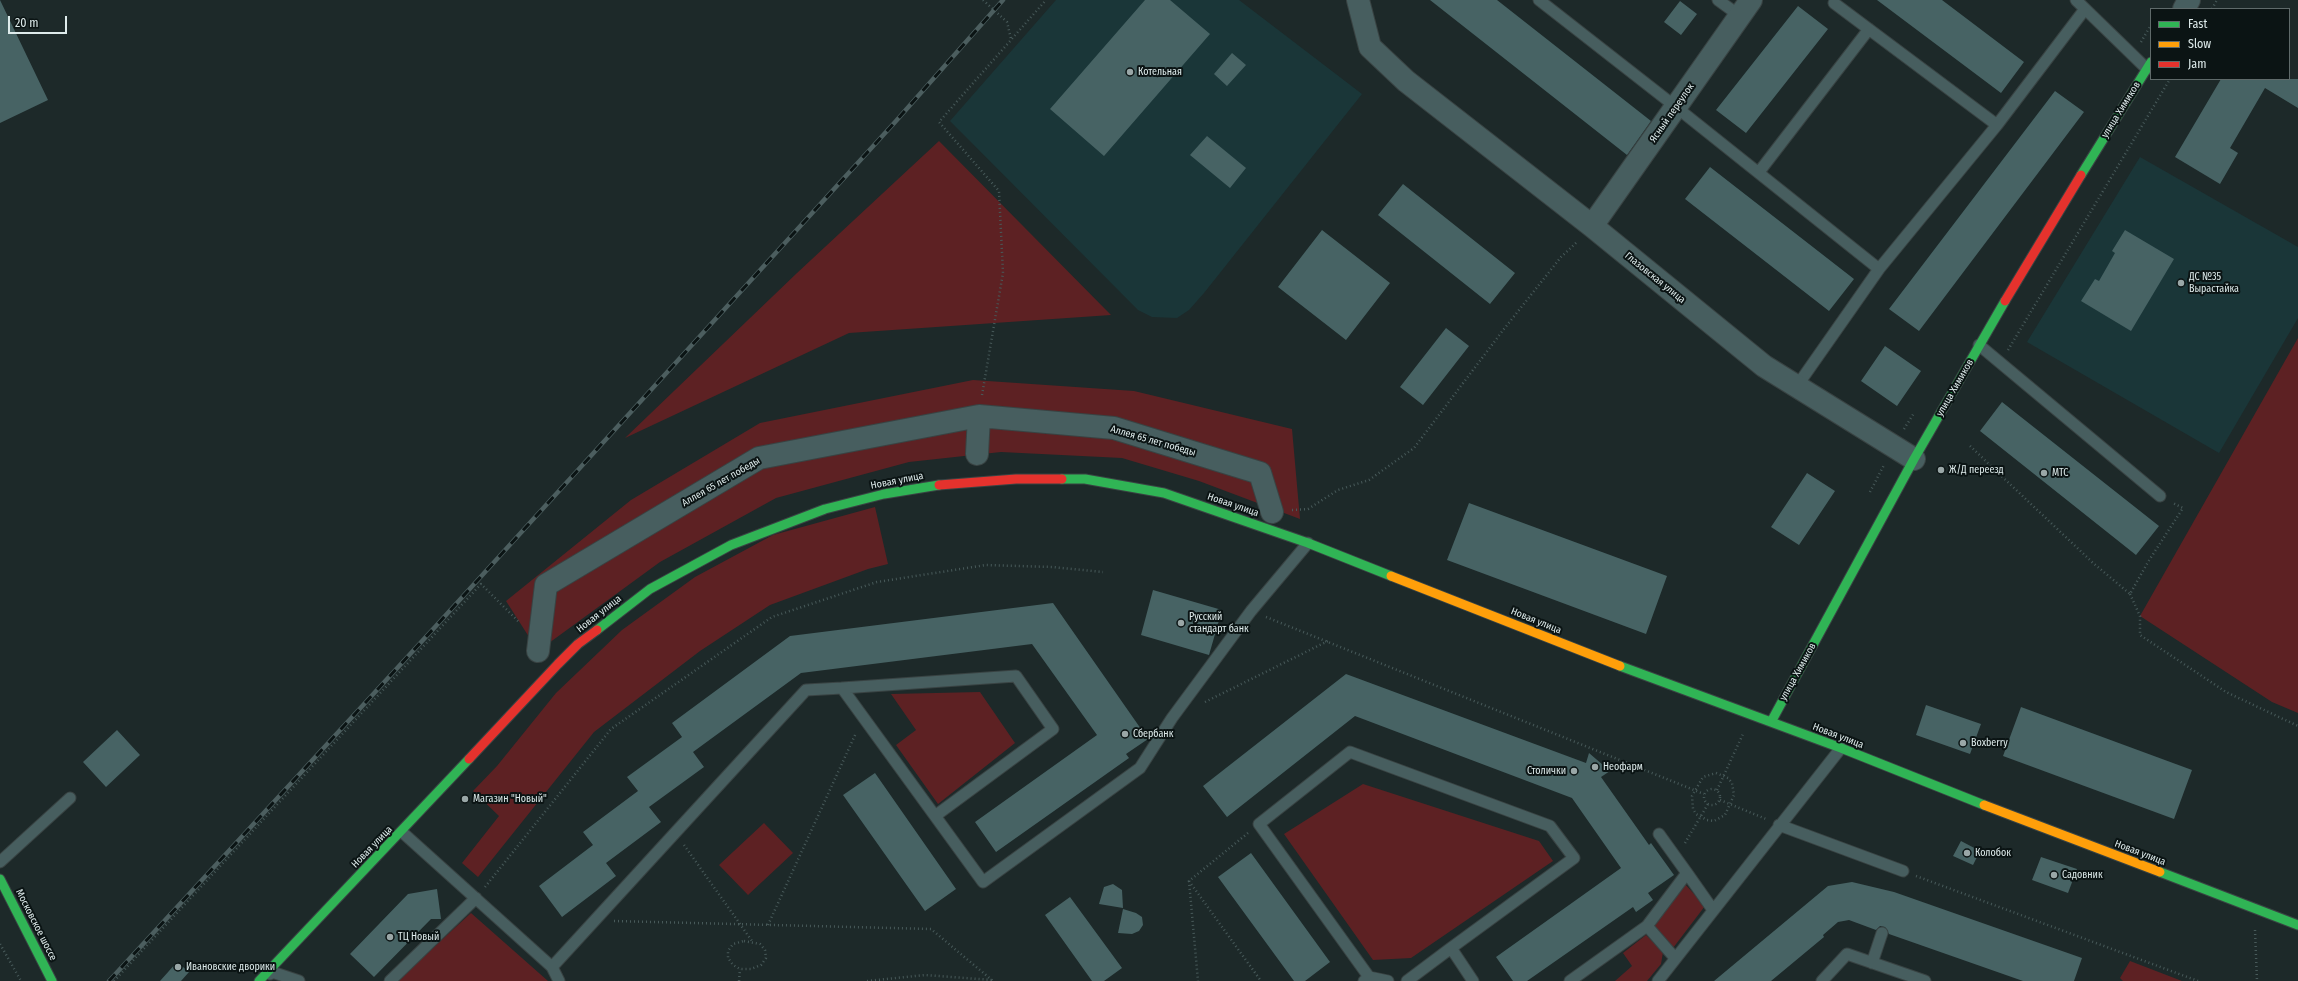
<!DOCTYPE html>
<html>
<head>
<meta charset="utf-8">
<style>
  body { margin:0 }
  #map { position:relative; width:2298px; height:981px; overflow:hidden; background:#1d2929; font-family:"Fira Sans Condensed",sans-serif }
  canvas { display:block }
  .legend { position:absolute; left:2150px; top:8px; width:140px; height:72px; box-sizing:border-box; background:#0b1414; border:1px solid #5f6a6a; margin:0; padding:5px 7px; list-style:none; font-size:12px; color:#deebeb }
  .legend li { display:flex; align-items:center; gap:8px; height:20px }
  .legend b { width:20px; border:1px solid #5f6a6a }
  .scale { position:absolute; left:8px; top:16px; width:59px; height:18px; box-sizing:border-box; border:2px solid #deebeb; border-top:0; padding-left:5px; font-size:12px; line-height:14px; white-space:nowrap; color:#deebeb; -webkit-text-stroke:3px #0b1414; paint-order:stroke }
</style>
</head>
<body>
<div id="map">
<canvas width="2298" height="981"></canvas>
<ul class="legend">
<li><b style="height:5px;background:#30b455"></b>Fast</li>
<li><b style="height:5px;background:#ff9f0a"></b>Slow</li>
<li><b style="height:5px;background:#e5322d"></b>Jam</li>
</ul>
<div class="scale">20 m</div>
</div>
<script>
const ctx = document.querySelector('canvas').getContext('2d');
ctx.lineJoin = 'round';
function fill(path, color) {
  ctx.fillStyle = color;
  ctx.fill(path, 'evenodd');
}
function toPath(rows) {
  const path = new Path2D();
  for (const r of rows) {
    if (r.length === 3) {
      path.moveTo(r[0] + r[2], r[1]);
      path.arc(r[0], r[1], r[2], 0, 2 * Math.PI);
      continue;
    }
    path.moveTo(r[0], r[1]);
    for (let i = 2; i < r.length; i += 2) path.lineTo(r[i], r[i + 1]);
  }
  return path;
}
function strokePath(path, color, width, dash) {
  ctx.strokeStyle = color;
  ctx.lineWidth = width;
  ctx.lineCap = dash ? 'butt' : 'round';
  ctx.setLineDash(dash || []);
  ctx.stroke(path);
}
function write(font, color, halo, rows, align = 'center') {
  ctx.font = font + ' "Fira Sans Condensed",sans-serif';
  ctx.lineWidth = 4;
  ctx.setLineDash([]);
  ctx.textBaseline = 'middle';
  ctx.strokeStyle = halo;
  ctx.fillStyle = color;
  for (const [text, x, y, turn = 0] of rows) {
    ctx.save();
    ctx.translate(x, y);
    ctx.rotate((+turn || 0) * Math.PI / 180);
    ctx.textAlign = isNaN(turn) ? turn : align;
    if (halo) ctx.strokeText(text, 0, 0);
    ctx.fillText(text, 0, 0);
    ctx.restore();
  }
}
const built = toPath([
  [1056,0,1239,0,1362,94,1204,293,1189,310,1177,318,1152,317,1138,310,950,121],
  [2140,157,2298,247,2298,318,2219,453,2027,342]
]);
const green = toPath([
  [939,141,1111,315,849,333,625,438,797,273],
  [2298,338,2298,713,2272,702,2140,616],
  [973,380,1134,391,1292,429,1300,519,1199,481,1122,458,1001,452,909,462,776,498,660,562,538,651,506,601,631,500,760,423],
  [875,507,888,564,868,569,770,605,700,651,594,732,478,877,462,863,499,816,473,791,497,766,556,693,622,630,695,577,773,535],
  [980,692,1015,743,938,804,896,745,916,730,891,694],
  [1363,784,1539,841,1553,861,1411,958,1373,960,1284,834],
  [764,823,793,853,748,895,719,865],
  [1684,883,1705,906,1673,948,1653,927],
  [471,913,548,981,397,981],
  [1646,935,1663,952,1661,964,1647,981,1615,981,1632,966,1623,953],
  [2130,961,2182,981,2123,981,2120,978]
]);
const building = toPath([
  [0,0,48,100,0,123],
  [1145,0,1170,0,1210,34,1104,156,1050,109],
  [1430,0,1497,0,1651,121,1627,155],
  [1877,0,1942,0,2024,62,2001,93],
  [1680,1,1697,14,1681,35,1664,22],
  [1798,6,1828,29,1746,133,1716,110],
  [1232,53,1246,65,1227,86,1214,74],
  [2221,79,2298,79,2298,108,2265,88,2230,148,2238,153,2220,184,2175,157],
  [2055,91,2084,112,1919,331,1889,309],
  [1207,136,1246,168,1230,188,1190,155],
  [1710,167,1854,279,1829,311,1685,199],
  [1403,184,1515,273,1490,304,1378,215],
  [1322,230,1390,283,1346,340,1278,287],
  [2125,230,2174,259,2131,331,2081,301,2095,279,2099,281,2115,253,2112,251],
  [1446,328,1469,346,1423,405,1400,387],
  [1885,346,1921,371,1897,406,1861,381],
  [2002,402,2159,526,2136,555,1980,431],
  [1807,473,1835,491,1799,545,1771,527],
  [1469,503,1667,576,1646,634,1447,560],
  [1153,590,1222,610,1209,655,1141,635],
  [1053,603,1148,739,1126,754,1129,758,996,852,975,822,1097,735,1032,644,801,673,693,752,704,767,649,807,661,822,606,863,616,876,562,917,539,886,593,845,583,832,638,791,627,777,682,737,672,723,790,636],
  [1346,674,1586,763,1589,753,1610,771,1601,777,1649,845,1651,843,1674,875,1648,893,1653,900,1636,912,1633,907,1527,981,1513,981,1496,957,1621,868,1572,798,1355,716,1227,817,1203,786],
  [1926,705,1981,724,1970,754,1916,735],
  [2021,707,2192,770,2174,819,2003,756],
  [117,730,140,755,106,787,83,762],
  [875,773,956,889,925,911,843,795],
  [1961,841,1980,851,1973,865,1953,856],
  [1251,853,1330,962,1305,981,1294,981,1218,877],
  [2041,857,2077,869,2068,893,2032,880],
  [1852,882,1894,892,2082,958,2074,981,2023,981,1889,934,1885,927,1880,926,1876,930,1849,920,1838,922,1823,935,1824,937,1771,981,1714,981,1828,886],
  [1113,884,1122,890,1123,908,1099,904,1104,887],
  [437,889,441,919,431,919,374,977,350,954,408,894],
  [1070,897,1122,968,1104,981,1092,981,1045,915],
  [1123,909,1136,913,1142,917,1143,925,1139,931,1132,934,1118,933],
  [177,962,189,972,181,981,160,981]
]);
const path = toPath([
  [983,0,1007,22,1011,39],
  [2212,9,2217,0],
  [2141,42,2151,25],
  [2008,350,2170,79],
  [982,395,1003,273,999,191,939,122,1046,0],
  [1904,429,1914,413],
  [1970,446,2092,562,2130,594,2148,562,2183,508,2173,503],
  [1870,492,1884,465],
  [1292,510,1308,509,1338,490,1369,480,1414,448,1504,329,1561,257,1578,241],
  [2130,594,2140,616,2140,635,2226,692,2298,726],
  [1266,617,1704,794],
  [1205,702,1328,641],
  [1716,773,1728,778,1732,783,1734,795,1725,815,1714,821,1707,820,1696,814,1693,809,1692,796,1703,777,1716,773],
  [1712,797,8],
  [1717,790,1743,734],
  [1720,800,1766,819],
  [1248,833,1189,881,1261,981],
  [1685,843,1708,804],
  [684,845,752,941],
  [1916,876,2198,981],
  [1189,881,1198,981],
  [485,887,611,729,772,617,877,582,986,565,1052,567,1103,572],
  [614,921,931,929,993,981],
  [768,925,856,733],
  [2255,930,2257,981],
  [744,941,760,944,765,950,766,958,761,965,751,969,740,969,733,965,728,958,728,951,733,944,744,941],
  [0,944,21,981],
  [114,981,481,584,520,623],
  [739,981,740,969],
  [867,981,925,975,992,980]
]);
const lane = toPath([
  [1539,0,1676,107,1879,269,1797,386],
  [1718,0,1740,16],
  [2076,0,2147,69],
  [1834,3,1997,125],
  [1759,172,1869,29],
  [1879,269,1997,125,2085,9],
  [1979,345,2160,496],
  [842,688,1016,676,1053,729,935,816],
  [1779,825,1903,871],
  [402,832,552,967,806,690,842,688,983,882,1140,768,1172,718,1251,611,1308,543],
  [1659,834,1687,873],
  [0,862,70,798],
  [1647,926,1675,958],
  [1872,963,1882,933],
  [552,967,559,981],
  [270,974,269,971,299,981],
  [1369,977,1259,824,1350,752,1550,826,1574,858,1451,948],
  [390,981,476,898],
  [1364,981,1369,977,1388,981],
  [1407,981,1451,948,1473,981],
  [1570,981,1647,926,1687,873,1713,910],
  [1658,981,1841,748],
  [1822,981,1847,954,1925,981]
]);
const street = toPath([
  [1358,0,1370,47,1406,81,1592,226,1764,366,1914,459],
  [2184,9,2189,0],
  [1592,226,1751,0],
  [979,416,1114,428,1260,473,1272,512],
  [538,651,546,585,759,458,979,416,977,454]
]);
const fast = toPath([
  [2081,175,2151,62],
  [1062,479,1085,479,1164,493,1308,543,1391,576],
  [597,630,650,589,731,545,825,509,884,494,939,485],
  [1620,666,1841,748,1984,805],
  [1771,722,1914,459,2005,301],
  [2160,872,2298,925],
  [0,879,52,981],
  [259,981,469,759]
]);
const slow = toPath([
  [1391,576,1620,666],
  [1984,805,2160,872]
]);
const jam = toPath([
  [2005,301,2081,175],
  [939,485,1016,479,1062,479],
  [469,759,558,664,578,644,597,630]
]);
const rail = toPath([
  [109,981,435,627,896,121,1003,0]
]);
const markers = [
  [1130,72,4,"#9aa7a7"],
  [2181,283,4,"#9aa7a7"],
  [1941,470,4,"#9aa7a7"],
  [2044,473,4,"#9aa7a7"],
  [1181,623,4,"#9aa7a7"],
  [1125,734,4,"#9aa7a7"],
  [1963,743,4,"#9aa7a7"],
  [1595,767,4,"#9aa7a7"],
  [1574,771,4,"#9aa7a7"],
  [465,799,4,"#9aa7a7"],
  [1967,853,4,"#9aa7a7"],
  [2054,875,4,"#9aa7a7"],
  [390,937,4,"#9aa7a7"],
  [178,967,4,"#9aa7a7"]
];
const poiNames = [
  ["Котельная",1138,72],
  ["ДС №35",2189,277],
  ["Вырастайка",2189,289],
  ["Ж/Д переезд",1949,470],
  ["МТС",2052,473],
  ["Русский",1189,617],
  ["стандарт банк",1189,629],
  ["Сбербанк",1133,734],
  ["Boxberry",1971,743],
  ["Неофарм",1603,767],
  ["Столички",1566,771,"right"],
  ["Магазин \"Новый\"",473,799],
  ["Колобок",1975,853],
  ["Садовник",2062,875],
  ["ТЦ Новый",398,937],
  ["Ивановские дворики",186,967]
];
const streetNames = [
  ["улица Химиков",2121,110,-58],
  ["Ясный переулок",1672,113,-55],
  ["Глазовская улица",1655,278,39],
  ["улица Химиков",1955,388,-60],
  ["Аллея 65 лет победы",1153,441,16],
  ["Новая улица",897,481,-11],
  ["Аллея 65 лет победы",721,482,-30],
  ["Новая улица",1233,505,19],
  ["Новая улица",599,614,-38],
  ["Новая улица",1536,621,22],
  ["улица Химиков",1798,672,-61],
  ["Новая улица",1838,736,21],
  ["Новая улица",372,847,-46],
  ["Новая улица",2140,853,21],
  ["Московское шоссе",36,925,63]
];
fill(built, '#1a3638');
fill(green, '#5d2123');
fill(building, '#476364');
strokePath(lane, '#394343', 13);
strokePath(street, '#394343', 24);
strokePath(fast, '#394343', 11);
strokePath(slow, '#394343', 11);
strokePath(jam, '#394343', 11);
strokePath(path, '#485a5a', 2.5, [1, 3]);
strokePath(lane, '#475e5f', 11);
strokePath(street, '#475e5f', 22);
strokePath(fast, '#30b455', 9);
strokePath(slow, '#ff9f0a', 9);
strokePath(jam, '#e5322d', 9);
strokePath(rail, '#4c5e5f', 4.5);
strokePath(rail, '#0b1414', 3, [9]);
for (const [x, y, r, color] of markers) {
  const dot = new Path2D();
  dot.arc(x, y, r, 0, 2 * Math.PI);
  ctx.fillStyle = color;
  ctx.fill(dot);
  strokePath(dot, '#0b1414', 1.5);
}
write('10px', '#deebeb', '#0b1414', poiNames, 'left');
write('10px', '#deebeb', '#0b1414', streetNames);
</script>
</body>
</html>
